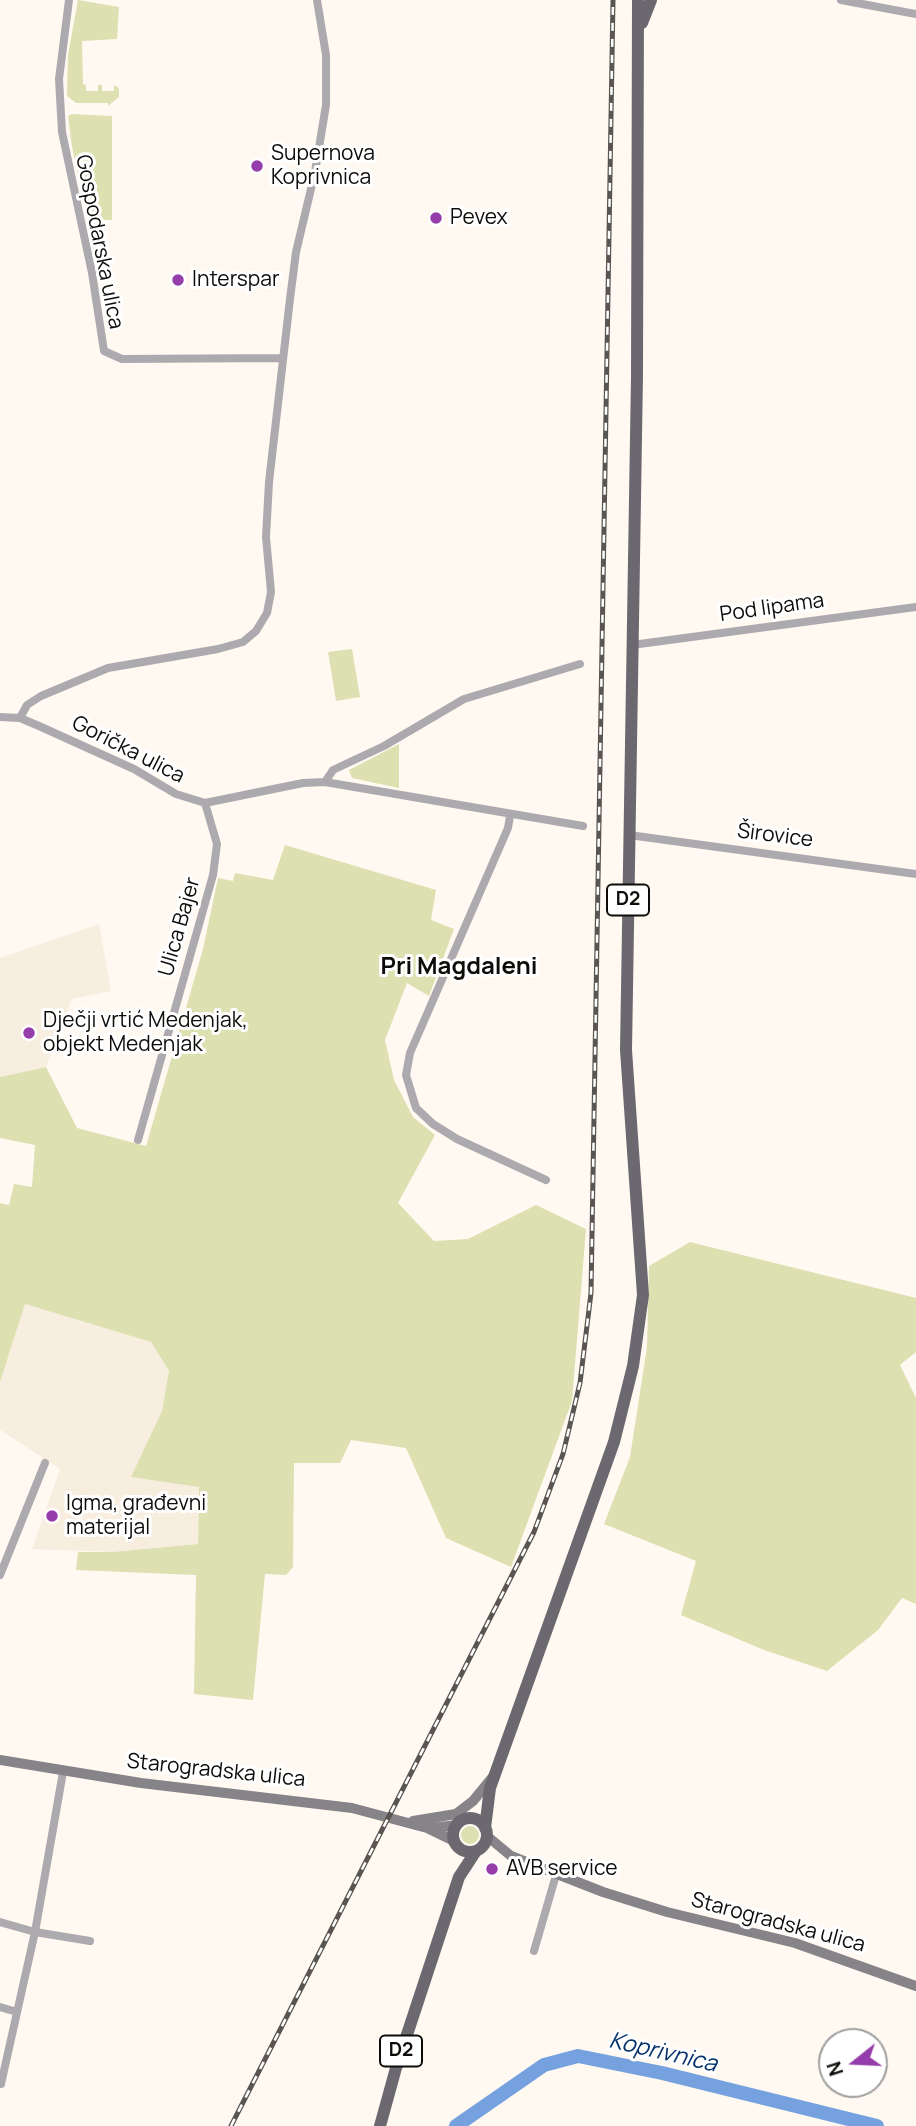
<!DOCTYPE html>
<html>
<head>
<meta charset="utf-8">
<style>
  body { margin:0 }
  #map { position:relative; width:916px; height:2126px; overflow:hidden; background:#fff9f2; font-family:Manrope,sans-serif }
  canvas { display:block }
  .north { position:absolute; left:818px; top:2028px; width:70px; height:70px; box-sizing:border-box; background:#fff; border:2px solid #9e9e9d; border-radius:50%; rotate:252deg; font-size:19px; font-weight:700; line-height:28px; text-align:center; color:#0d0c09 }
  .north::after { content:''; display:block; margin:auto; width:24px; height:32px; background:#953daa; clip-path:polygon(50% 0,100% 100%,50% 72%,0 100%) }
</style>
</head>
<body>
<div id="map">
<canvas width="916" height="2126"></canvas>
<div class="north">N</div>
</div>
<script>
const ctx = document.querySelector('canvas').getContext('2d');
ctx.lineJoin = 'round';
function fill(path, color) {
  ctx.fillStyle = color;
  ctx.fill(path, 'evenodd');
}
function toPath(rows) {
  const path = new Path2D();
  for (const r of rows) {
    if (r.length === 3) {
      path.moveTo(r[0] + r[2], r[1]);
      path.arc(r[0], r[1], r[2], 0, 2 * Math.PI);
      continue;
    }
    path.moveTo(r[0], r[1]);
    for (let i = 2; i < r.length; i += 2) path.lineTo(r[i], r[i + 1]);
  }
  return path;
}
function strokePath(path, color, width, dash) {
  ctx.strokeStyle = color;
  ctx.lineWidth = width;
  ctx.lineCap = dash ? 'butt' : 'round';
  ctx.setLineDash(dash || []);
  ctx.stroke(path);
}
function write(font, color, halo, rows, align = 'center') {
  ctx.font = font + ' Manrope,sans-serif';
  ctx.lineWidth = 6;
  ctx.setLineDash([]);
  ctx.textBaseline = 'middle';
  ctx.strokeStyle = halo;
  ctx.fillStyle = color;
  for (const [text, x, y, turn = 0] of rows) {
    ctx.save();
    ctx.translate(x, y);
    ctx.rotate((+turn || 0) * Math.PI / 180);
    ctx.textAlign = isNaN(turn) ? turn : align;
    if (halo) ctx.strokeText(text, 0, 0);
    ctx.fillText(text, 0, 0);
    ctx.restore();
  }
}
const built = toPath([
  [99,924,111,991,72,999,46,1067,0,1077,0,958],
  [25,1304,151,1342,169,1371,162,1411,132,1477,199,1486,198,1544,112,1552,32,1549,60,1469,0,1430,0,1382]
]);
const green = toPath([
  [78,0,119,7,117,39,82,41,83,84,86,85,86,91,98,91,98,85,102,85,102,91,114,91,114,85,119,88,119,97,108,106,108,103,76,103,67,96,68,55],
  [72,114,112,116,112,220,88,220,72,147,68,116],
  [88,225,97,225,99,250,93,250],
  [352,649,360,697,336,701,328,652],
  [399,744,399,788,352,778,349,770],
  [285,845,436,890,431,920,454,929,429,996,407,983,385,1040,394,1080,413,1117,435,1135,398,1203,434,1241,468,1239,536,1205,586,1229,572,1401,511,1567,446,1538,406,1448,351,1440,340,1463,294,1463,293,1567,286,1575,265,1574,253,1700,194,1694,196,1575,76,1570,78,1552,112,1552,198,1544,199,1487,131,1477,162,1411,169,1371,151,1342,25,1304,0,1382,0,1203,9,1205,14,1184,32,1187,35,1145,0,1138,0,1077,46,1067,77,1128,146,1146,203,949,218,878,233,881,235,873,273,880],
  [690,1242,916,1298,916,1352,900,1365,916,1398,916,1604,902,1598,878,1630,827,1671,764,1650,681,1615,696,1561,604,1524,630,1457,647,1347,649,1266],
  [470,1835,9]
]);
const river = toPath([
  [456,2126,544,2065,578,2056,662,2073,877,2126]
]);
const street = toPath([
  [69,0,59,79,62,132,92,273,104,351,122,359,283,358],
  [841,0,916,14],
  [632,645,916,607],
  [0,717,20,718,39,726,134,769,176,794,205,803,303,783,325,782,583,826],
  [20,718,27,705,41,696,108,668,218,649,243,642,256,631,267,613,271,592,266,537,269,482,290,299,296,252,315,172,326,105,326,55,317,0],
  [325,782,333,770,384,746,464,699,580,664],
  [510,816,508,828,410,1053,406,1075,416,1108,433,1124,457,1139,546,1180],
  [629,835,916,874],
  [138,1140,213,875,217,844,205,803],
  [0,1575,45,1463],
  [0,1922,35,1932,90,1941],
  [534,1951,556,1875],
  [0,2007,17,2012],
  [1,2084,35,1932,63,1772]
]);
const secondary = toPath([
  [0,1760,141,1783,352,1808,427,1828,454,1841],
  [413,1821,456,1814,473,1801,496,1773],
  [432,1828,457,1825],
  [487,1836,511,1856,603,1892,667,1912,795,1943,916,1986]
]);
const primary = toPath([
  [642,23,651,0],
  [470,1835,17],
  [485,1828,490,1788,614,1442,633,1366,643,1295,626,1050,637,376,638,0],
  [380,2126,396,2068,459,1877,476,1851]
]);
const rail = toPath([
  [231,2126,534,1532,563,1454,580,1383,591,1293,613,0]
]);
const markers = [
  [257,166,7,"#953daa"],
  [436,218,7,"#953daa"],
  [178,280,7,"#953daa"],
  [29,1033,7,"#953daa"],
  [52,1516,7,"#953daa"],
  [492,1869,7,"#953daa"]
];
const shields = [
  [628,900,42],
  [401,2051,42]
];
const shieldNames = [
  ["D2",628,900],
  ["D2",401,2051]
];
const poiNames = [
  ["Supernova",271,154],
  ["Koprivnica",271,178],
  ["Pevex",450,218],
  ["Interspar",192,280],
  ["Dječji vrtić Medenjak,",43,1021],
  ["objekt Medenjak",43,1045],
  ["Igma, građevni",66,1504],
  ["materijal",66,1528],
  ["AVB service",506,1869]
];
const streetNames = [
  ["Gospodarska ulica",99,242,79],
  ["Pod lipama",772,608,-8],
  ["Gorička ulica",128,750,27],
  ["Širovice",775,836,7],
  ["Ulica Bajer",180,927,-74],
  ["Starogradska ulica",216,1771,6],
  ["Starogradska ulica",778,1923,15]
];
const waterNames = [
  ["Koprivnica",663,2053,13]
];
const quarterNames = [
  ["Pri Magdaleni",459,967]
];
fill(built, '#f8eee0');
fill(green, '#dde0b0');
strokePath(river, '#75a1df', 14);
strokePath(street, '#acaaae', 8);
strokePath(secondary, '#868489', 10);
strokePath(primary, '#6b696f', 12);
strokePath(rail, '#595652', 5);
strokePath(rail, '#fff', 2.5, [8]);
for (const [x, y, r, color] of markers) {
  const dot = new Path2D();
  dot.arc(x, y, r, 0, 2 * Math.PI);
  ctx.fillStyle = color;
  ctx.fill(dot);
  strokePath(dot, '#fff', 2.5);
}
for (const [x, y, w] of shields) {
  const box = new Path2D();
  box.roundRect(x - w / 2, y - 15.5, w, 31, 5);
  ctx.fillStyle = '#fff';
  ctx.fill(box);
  strokePath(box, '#0d0c09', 2);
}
write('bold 19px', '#0d0c09', null, shieldNames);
write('21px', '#0d0c09', '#fff', poiNames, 'left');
write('21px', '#0d0c09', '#fff', streetNames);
write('italic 23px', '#07336a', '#fff', waterNames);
write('bold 24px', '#0d0c09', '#fff', quarterNames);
</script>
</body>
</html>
